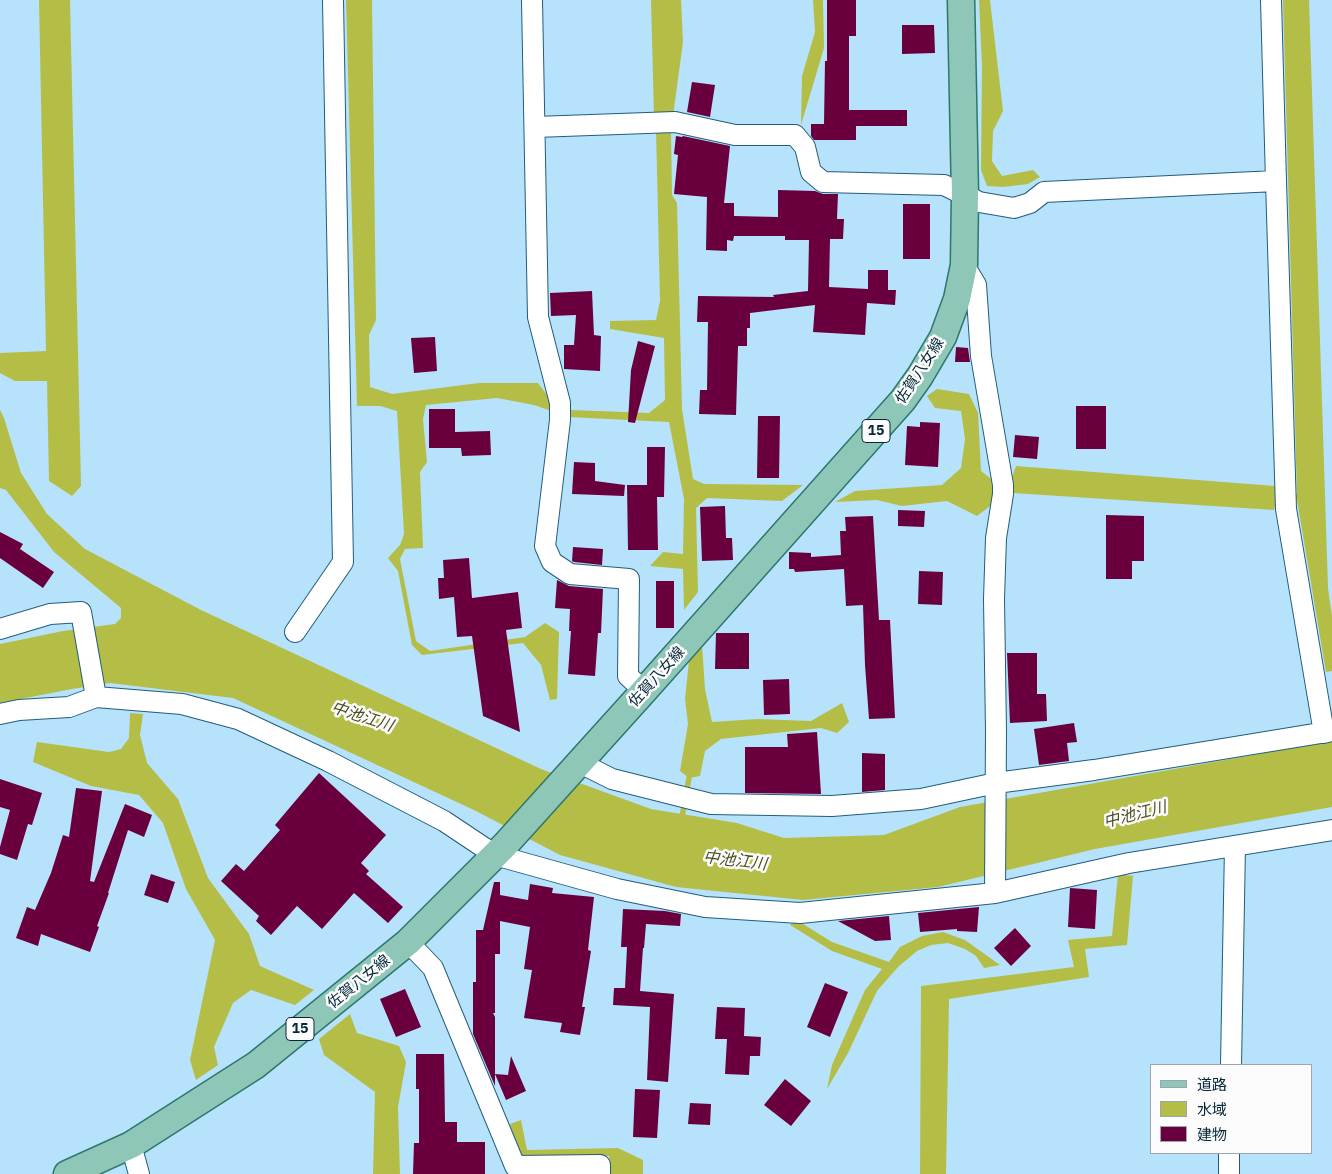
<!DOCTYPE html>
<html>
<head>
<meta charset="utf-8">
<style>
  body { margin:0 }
  #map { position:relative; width:1332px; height:1174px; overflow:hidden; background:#b6e2fc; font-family:"IBM Plex Sans","Noto Sans JP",sans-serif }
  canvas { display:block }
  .legend { position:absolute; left:1150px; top:1064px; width:162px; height:90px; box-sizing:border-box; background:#fcfcfc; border:1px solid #9aa7ae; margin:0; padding:6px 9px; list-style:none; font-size:15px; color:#062838 }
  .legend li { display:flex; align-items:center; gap:10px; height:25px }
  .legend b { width:25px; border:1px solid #9aa7ae }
</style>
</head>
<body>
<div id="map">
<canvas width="1332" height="1174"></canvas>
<ul class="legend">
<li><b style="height:6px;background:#8ec7b8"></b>道路</li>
<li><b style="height:14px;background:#b4be47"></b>水域</li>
<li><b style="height:14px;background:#69003d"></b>建物</li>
</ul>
</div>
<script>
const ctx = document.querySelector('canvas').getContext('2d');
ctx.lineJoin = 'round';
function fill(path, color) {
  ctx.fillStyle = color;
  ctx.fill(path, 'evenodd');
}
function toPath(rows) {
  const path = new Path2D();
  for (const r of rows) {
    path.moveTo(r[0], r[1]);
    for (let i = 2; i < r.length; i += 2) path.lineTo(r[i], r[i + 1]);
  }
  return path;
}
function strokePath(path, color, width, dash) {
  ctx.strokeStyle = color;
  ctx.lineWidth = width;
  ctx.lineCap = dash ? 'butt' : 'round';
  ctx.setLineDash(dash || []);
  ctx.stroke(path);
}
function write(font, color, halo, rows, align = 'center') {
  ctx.font = font + ' "IBM Plex Sans","Noto Sans JP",sans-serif';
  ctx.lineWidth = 5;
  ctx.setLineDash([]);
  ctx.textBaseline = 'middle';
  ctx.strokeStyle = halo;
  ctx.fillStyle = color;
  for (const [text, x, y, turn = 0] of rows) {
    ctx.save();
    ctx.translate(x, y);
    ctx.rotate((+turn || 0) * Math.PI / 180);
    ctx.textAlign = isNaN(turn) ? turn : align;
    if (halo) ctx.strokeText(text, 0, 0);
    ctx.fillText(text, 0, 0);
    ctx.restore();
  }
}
const water = toPath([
  [39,0,70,0,81,486,72,496,49,481,47,381,15,381,0,373,0,353,46,351],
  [346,0,372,0,376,320,369,335,370,387,392,394,479,383,538,383,554,404,571,410,649,413,665,400,664,338,610,329,610,321,656,320,660,301,656,129,671,130,672,195,677,203,682,409,693,479,704,484,803,485,782,501,707,498,696,508,698,592,684,610,683,569,650,566,663,552,683,554,684,499,669,422,568,417,534,405,497,398,426,405,423,419,427,462,420,472,423,548,405,549,400,559,416,641,430,651,525,637,545,623,559,632,557,699,550,700,541,665,523,643,422,655,412,645,398,571,388,558,400,545,404,534,397,411,380,406,357,406],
  [651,0,681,0,683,42,673,116,654,117],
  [813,0,823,0,824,48,801,125,802,76,815,32],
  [979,0,990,0,1003,111,993,131,992,161,1002,176,1033,170,1040,177,1028,184,1003,187,987,186,981,170,982,67],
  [1283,0,1309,0,1328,588,1332,616,1332,671,1326,672,1297,500,1276,501,1274,510,1013,493,1011,490,977,516,947,501,902,506,877,500,835,502,855,491,942,485,961,468,965,439,961,411,935,408,927,396,937,389,969,394,978,413,981,471,994,481,1009,486,1016,466,1275,486,1276,495,1297,494],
  [0,410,4,418,21,473,47,514,85,549,201,610,541,769,651,809,737,823,784,838,884,835,960,807,1332,741,1332,807,1095,849,938,887,803,900,676,887,560,855,476,811,233,698,110,683,72,689,0,703,0,644,63,631,115,624,121,618,121,608,54,552,6,490,0,488],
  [702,645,705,689,712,722,757,719,811,721,842,703,849,722,837,733,821,728,721,739,705,751,700,776,689,778,680,771,688,724,685,699,689,660],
  [130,713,143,714,140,735,147,763,178,799,208,878,249,934,260,966,314,990,295,1005,251,990,233,1003,214,1047,218,1065,196,1080,190,1060,215,940,186,889,163,823,139,795,91,786,33,762,37,742,109,752,121,749,129,738],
  [1118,874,1133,876,1127,945,1085,949,1089,977,949,999,946,1174,920,1174,921,986,1074,967,1068,940,1112,936],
  [795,919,832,942,889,962,900,947,922,936,943,932,965,940,1000,965,984,968,976,956,965,949,948,943,931,945,917,951,898,967,877,991,848,1053,827,1089,832,1065,865,990,882,969,832,951,790,925],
  [350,1014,357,1033,399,1046,406,1062,398,1107,400,1174,373,1174,375,1092,324,1055,319,1039],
  [521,1120,527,1150,618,1148,643,1160,643,1174,610,1174,609,1156,528,1159,518,1156,510,1124]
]);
const stream = toPath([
  [687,789,689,778],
  [681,822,684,806]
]);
const building = toPath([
  [827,0,856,0,856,36,849,36,849,110,907,110,907,126,856,126,856,140,814,140,811,136,811,124,824,124,825,61,827,61],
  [902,25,934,25,935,53,902,54],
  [692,82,715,85,710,117,687,112],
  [676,136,682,137,683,136,730,146,724,203,734,203,734,216,778,217,778,190,815,191,823,194,838,194,837,219,844,219,843,239,830,239,829,287,868,289,868,270,888,270,888,290,896,290,895,305,867,303,865,335,813,332,815,305,750,313,750,328,747,328,747,346,738,346,736,415,699,414,700,390,707,390,708,322,697,322,698,296,774,297,773,295,808,291,809,240,785,240,785,236,734,236,733,241,727,240,727,251,706,250,707,197,674,194,678,155,674,154],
  [903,204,930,204,930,259,903,259],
  [592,291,594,335,601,336,600,371,564,369,564,345,574,345,576,315,551,316,550,293],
  [435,337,437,371,414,373,411,338],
  [638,341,655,346,635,423,628,422,631,370],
  [956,347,968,348,970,362,955,362],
  [1076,406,1106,406,1106,449,1076,449],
  [429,409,455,409,455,432,490,431,491,455,462,456,461,448,429,448],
  [758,416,780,416,779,478,757,478],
  [920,422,940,423,938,467,905,465,907,426,920,427],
  [1015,435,1039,437,1037,459,1013,457],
  [647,447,665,447,664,497,657,497,658,550,628,550,627,485,647,485],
  [574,462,595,463,595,481,625,485,624,496,572,494],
  [725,506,726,538,732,538,733,560,702,561,700,507],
  [898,510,925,511,924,527,898,526],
  [1106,515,1144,516,1144,561,1132,561,1132,579,1106,579],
  [873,516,879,620,890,620,895,718,869,719,865,665,863,605,846,606,844,569,795,572,794,569,789,569,789,552,811,553,811,557,841,555,840,531,846,531,845,517],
  [0,532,23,544,20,549,54,572,43,588,0,558],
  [573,547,603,549,602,565,574,562,572,561],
  [469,558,472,598,518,592,522,628,506,630,520,732,483,716,472,636,457,637,454,597,439,599,438,578,444,578,443,560],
  [919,571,943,572,942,605,918,604],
  [557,580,569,586,603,589,601,633,598,633,595,676,568,674,571,631,569,631,570,609,555,608],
  [656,581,674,581,674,628,656,628],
  [716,633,749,633,749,669,715,669],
  [1007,653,1037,653,1037,694,1046,694,1047,721,1010,723],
  [789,679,790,714,764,715,763,680],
  [1074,723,1077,742,1067,743,1069,761,1039,765,1034,729],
  [817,732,821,794,745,793,745,747,788,747,787,734],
  [862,753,885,754,885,790,862,792],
  [319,773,386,835,361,863,369,871,366,874,403,907,388,923,354,893,322,929,297,906,271,935,256,921,259,916,221,881,236,864,244,871,280,830,275,825],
  [0,779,42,793,32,825,28,824,17,860,0,854,0,847,10,810,0,807],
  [76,788,102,791,90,881,94,882,125,804,152,815,144,837,128,830,108,893,109,893,97,926,99,927,90,952,41,934,38,946,16,938,27,907,35,910,51,873,63,835,69,837],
  [151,874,175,882,168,903,144,895],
  [494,882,500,882,500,895,528,900,530,884,553,888,552,893,594,897,588,950,591,951,582,1007,585,1007,580,1035,560,1032,562,1023,524,1018,532,970,524,969,530,927,500,921,500,954,495,954,495,1013,493,1013,495,1017,495,1086,473,1034,473,982,476,982,476,930,483,930],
  [1070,888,1097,890,1095,929,1068,927],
  [979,907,977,932,957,931,957,929,920,932,918,913],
  [623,909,665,911,681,914,680,926,646,924,644,948,643,948,640,991,674,994,668,1082,647,1080,650,1007,613,1005,614,988,625,988,627,947,621,947],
  [889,916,891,940,875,941,838,921],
  [1015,928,1031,946,1011,966,994,948],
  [825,983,848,992,830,1037,807,1027],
  [405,989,421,1027,396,1037,380,999],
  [717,1007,745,1008,744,1036,761,1037,760,1056,750,1056,749,1075,725,1074,727,1039,715,1039],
  [416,1054,444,1054,445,1122,457,1122,457,1142,485,1142,485,1174,413,1174,414,1143,419,1143,419,1089,416,1089],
  [511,1056,526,1091,506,1100,495,1074,508,1075],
  [785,1079,811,1101,791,1126,764,1105],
  [635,1089,660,1090,657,1138,633,1137],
  [690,1103,711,1104,710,1125,688,1124]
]);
const minor = toPath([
  [532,0,538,317,560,403,560,420,545,546,552,562,570,574,629,579,628,676,644,691],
  [535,127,675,122,735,135,795,135,805,147,811,172,823,182,944,185,979,202,1014,208,1030,203,1044,192,1276,181,1271,0],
  [1276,181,1286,509,1324,733],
  [964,265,976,285,981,356,1003,485,1003,494,996,538,994,599,996,731,995,893],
  [0,629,50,614,81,612,96,697],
  [295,632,343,562,333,0],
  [0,714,19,710,69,707,96,697,182,704,238,719,328,761,444,821,495,855,617,889,705,907,800,913,995,893,1129,863,1332,830],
  [580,763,612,779,711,804,832,806,921,799,996,783,1094,770,1332,731],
  [408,942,433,968,515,1166,600,1165,600,1174],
  [1231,1065,1235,846],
  [131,1145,139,1174],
  [1229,1174,1229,1153]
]);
const major = toPath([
  [67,1174,131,1145,256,1065,408,942,505,845,644,691,903,400,920,376,943,337,957,299,964,265,965,195,961,0]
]);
const shields = [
  [876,431,28],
  [300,1029,28]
];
const shieldNames = [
  ["15",876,431],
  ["15",300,1029]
];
const streetNames = [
  ["佐賀八女線",920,371,-57],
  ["佐賀八女線",657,677,-48],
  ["佐賀八女線",359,982,-39]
];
const waterNames = [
  ["中池江川",362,717,18],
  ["中池江川",1135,815,-14],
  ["中池江川",735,861,7]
];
fill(water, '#b4be47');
strokePath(stream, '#b4be47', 5.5);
fill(building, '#69003d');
strokePath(minor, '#225d7a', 22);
strokePath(major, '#2d776d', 29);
strokePath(minor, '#fff', 20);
strokePath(major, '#8ec7b8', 26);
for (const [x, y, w] of shields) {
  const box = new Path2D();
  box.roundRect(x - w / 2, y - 11.5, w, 23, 4);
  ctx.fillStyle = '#fcfcfc';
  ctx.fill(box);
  strokePath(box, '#062838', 1);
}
write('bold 14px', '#062838', null, shieldNames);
write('15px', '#062838', '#fcfcfc', streetNames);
write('italic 16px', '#4b4f20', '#fcfcfc', waterNames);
</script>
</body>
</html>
